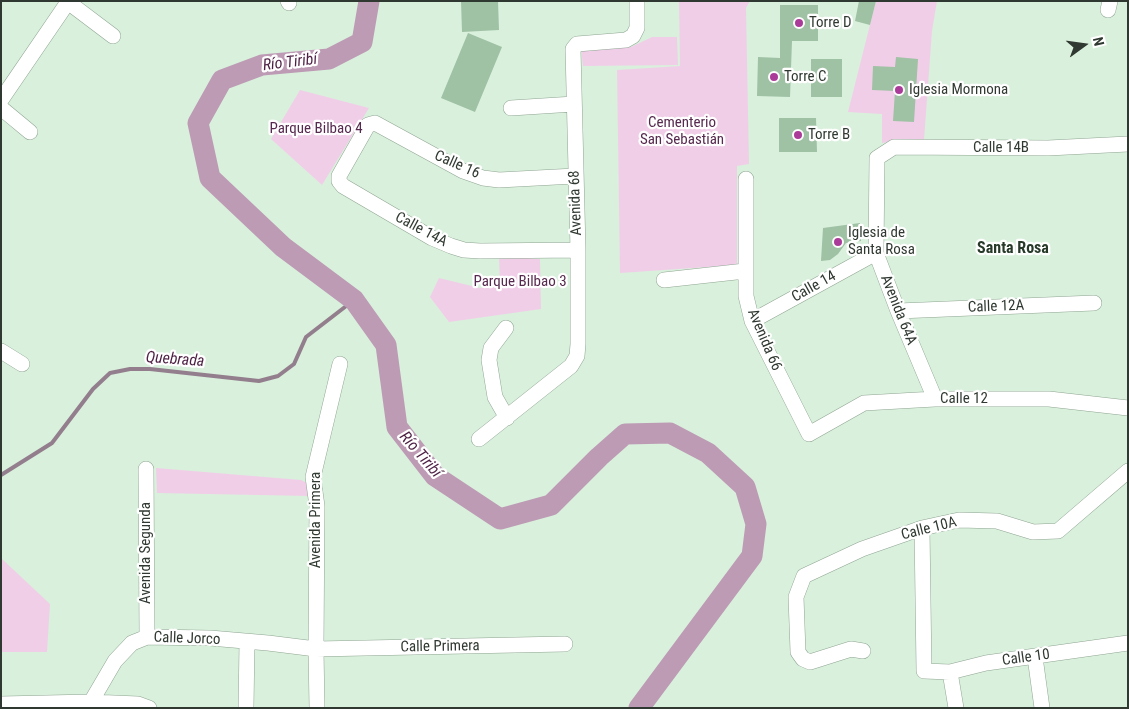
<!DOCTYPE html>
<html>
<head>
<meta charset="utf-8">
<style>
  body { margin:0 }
  #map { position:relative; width:1129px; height:709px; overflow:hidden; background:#d9f0dc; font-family:"Roboto Condensed",sans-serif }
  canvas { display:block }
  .frame { position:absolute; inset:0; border:2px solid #303931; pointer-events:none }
  .north { position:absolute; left:1059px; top:20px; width:50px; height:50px; -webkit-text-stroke:4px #fff; paint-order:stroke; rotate:76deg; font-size:14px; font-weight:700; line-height:20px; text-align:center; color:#303931 }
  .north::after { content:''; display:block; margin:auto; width:18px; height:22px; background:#303931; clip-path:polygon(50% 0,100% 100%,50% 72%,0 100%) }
</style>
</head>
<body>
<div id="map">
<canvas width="1129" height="709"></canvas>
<div class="frame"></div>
<div class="north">N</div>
</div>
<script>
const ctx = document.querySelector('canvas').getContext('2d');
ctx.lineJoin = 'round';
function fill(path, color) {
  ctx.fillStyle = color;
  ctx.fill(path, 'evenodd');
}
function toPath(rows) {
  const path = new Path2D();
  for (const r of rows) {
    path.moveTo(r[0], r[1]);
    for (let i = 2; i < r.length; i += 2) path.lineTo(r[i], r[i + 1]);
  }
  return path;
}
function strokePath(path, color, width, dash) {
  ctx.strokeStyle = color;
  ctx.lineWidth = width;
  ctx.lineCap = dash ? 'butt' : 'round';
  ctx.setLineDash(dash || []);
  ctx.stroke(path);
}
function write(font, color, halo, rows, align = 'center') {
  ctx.font = font + ' "Roboto Condensed",sans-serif';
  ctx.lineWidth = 4.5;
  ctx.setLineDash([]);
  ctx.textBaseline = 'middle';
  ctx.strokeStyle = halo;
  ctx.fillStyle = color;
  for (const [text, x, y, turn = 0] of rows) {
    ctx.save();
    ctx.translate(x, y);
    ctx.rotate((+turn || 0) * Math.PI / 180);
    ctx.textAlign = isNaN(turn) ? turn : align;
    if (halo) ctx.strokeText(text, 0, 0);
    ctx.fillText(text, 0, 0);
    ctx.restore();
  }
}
const green = toPath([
  [679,1,750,1,746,8,749,164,737,166,737,265,620,273,617,70,680,66],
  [876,1,937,1,932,31,924,140,900,140,882,143,882,114,848,112],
  [652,37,677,37,678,65,583,66,581,47,631,47],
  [300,90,369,108,322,185,271,139],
  [499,256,540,259,541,309,449,322,430,297,439,278,480,288,500,286],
  [156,468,301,480,307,483,310,496,157,493],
  [1,558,50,604,47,652,1,652]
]);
const stream = toPath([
  [1,475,52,443,93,389,110,373,130,369,150,369,259,381,278,376,294,364,306,337,354,300]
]);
const river = toPath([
  [369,1,362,42,329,59,262,65,222,80,198,123,210,178,283,247,354,300,386,345,397,427,435,476,500,519,551,505,599,457,625,434,670,433,708,453,745,487,756,524,752,556,639,708]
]);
const building = toPath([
  [461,1,498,1,499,30,462,32],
  [859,1,876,1,870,25,855,21],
  [780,5,818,5,818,41,792,41,790,97,757,96,758,57,780,58],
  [468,33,502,47,475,112,441,98],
  [896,57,918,59,914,122,893,121,895,91,872,90,873,66,895,67],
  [811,59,842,59,842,97,811,97],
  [779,118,816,118,817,152,779,152],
  [860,223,861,241,846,243,838,254,830,260,821,261,823,228]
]);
const minor = toPath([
  [288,1,289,3],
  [1108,10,1110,1],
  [1,100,68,2,113,36],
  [1,108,30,132],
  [511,108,574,104],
  [575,176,499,180,483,178,463,171,375,123,368,125,339,176,339,181,343,186,432,238,451,246,464,250,480,251,578,250],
  [746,179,746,296,752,321,809,434,864,403,935,399,1049,399,1128,408],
  [664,280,745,271],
  [898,311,1094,303],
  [752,321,876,253],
  [506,328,491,348,489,360,495,397,507,418],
  [1,351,22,364],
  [340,364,313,477,317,506,316,649,565,644],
  [935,399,898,311,876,253,877,158,894,147,1048,148,1128,144],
  [479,439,571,366,577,356,578,344,578,250,573,49,577,44,626,40,633,36,637,28,637,1],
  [146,469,147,637],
  [922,528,924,671,950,672,986,663,1128,643],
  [863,651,851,649,810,662,803,659,798,652,796,597,804,576,862,549,922,528,959,520,997,521,1033,532,1058,531,1128,471],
  [1035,657,1042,708],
  [950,672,956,708],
  [91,702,115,661,132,643,147,637,210,638,268,643,316,649,317,708],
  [1,704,91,702,138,704,149,708],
  [246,708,247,642]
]);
const markers = [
  [799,23,5,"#aa3b98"],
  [774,77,5,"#aa3b98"],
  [899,90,5,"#aa3b98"],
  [798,135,5,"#aa3b98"],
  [838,242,5,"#aa3b98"]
];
const poiNames = [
  ["Torre D",809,23],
  ["Torre C",784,77],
  ["Iglesia Mormona",909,90],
  ["Torre B",808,135],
  ["Iglesia de",848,233],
  ["Santa Rosa",848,250]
];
const parkNames = [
  ["Cementerio",682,123],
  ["San Sebastián",682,140],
  ["Parque Bilbao 4",316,129],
  ["Parque Bilbao 3",520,282]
];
const streetNames = [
  ["Calle 14B",1001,148],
  ["Calle 16",457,165,24],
  ["Avenida 68",576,203,-92],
  ["Calle 14A",421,230,28],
  ["Calle 14",814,287,-29],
  ["Calle 12A",996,307,-2],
  ["Avenida 64A",898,310,68],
  ["Avenida 66",764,340,67],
  ["Calle 12",964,399],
  ["Avenida Primera",316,520,-90],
  ["Calle 10A",929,529,-14],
  ["Avenida Segunda",146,553,-90],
  ["Calle Jorco",187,639,2],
  ["Calle Primera",440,647,-1],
  ["Calle 10",1026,658,-8]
];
const waterNames = [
  ["Río Tiribí",290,63,-7],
  ["Quebrada",175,360,4],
  ["Río Tiribí",420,455,49]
];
const neighbourhoodNames = [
  ["Santa Rosa",1013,249]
];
fill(green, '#f1cee8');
strokePath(stream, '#937e8d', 4);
strokePath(river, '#bd9bb5', 21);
fill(building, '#9fc1a4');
strokePath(minor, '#8fa592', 16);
strokePath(minor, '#fff', 15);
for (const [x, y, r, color] of markers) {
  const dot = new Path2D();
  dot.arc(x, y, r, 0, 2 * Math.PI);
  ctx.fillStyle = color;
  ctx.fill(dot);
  strokePath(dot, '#fff', 2);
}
write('15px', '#303931', '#fff', poiNames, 'left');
write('15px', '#56294e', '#fff', parkNames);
write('15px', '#303931', '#fff', streetNames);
write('italic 16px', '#4c1f43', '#fff', waterNames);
write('bold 16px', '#273a2a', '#fff', neighbourhoodNames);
</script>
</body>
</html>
